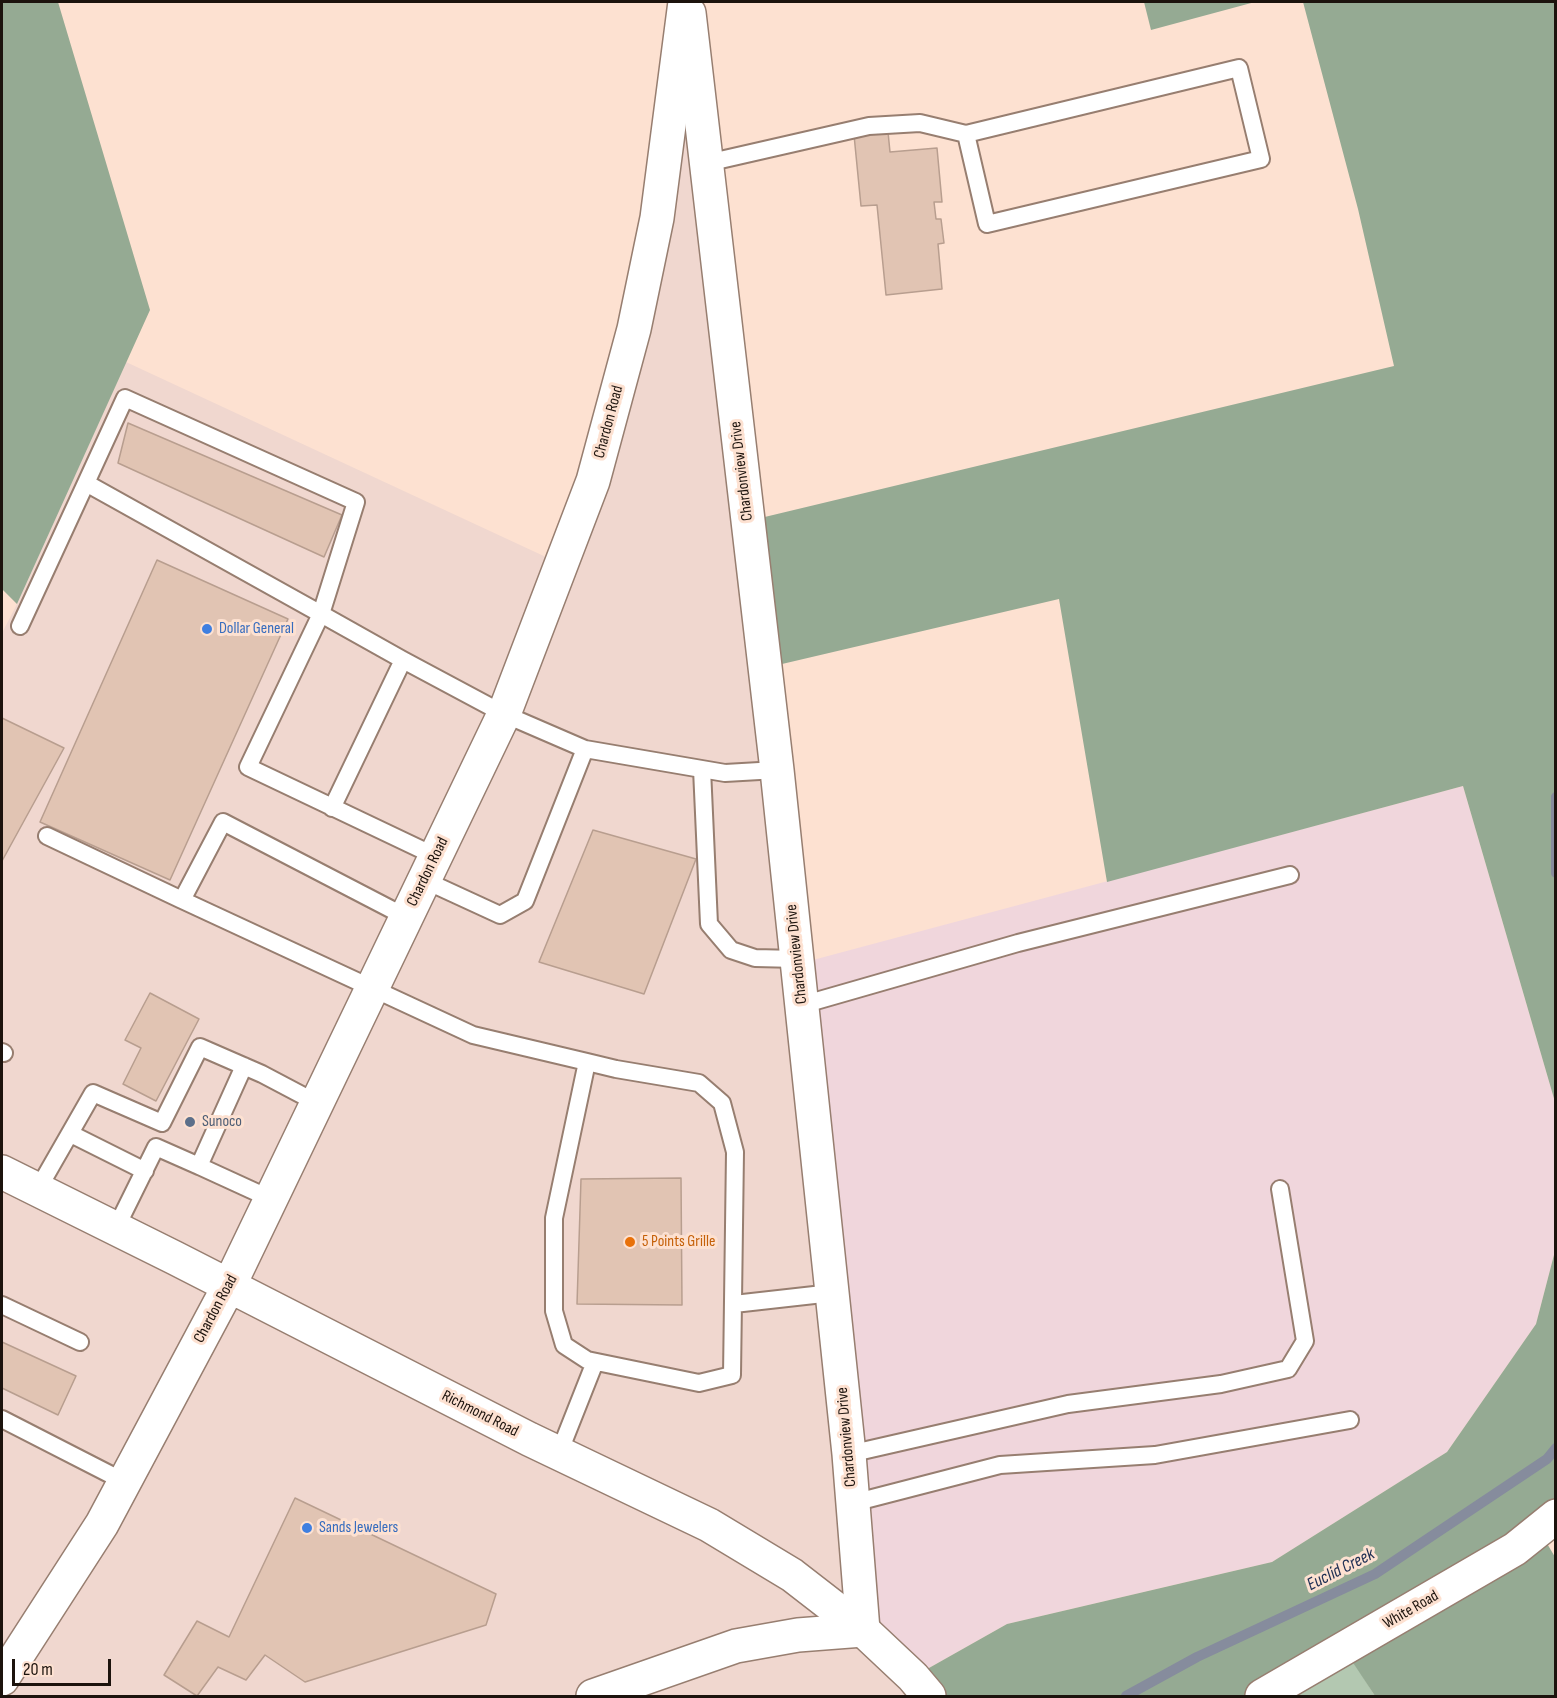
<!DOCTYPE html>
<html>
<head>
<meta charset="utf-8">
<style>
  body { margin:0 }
  #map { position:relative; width:1557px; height:1698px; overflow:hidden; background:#fde1d1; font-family:"Sofia Sans Condensed",sans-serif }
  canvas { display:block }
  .frame { position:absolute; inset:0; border:3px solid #1c130d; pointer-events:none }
  .scale { position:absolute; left:12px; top:1659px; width:99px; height:27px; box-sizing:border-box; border:3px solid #1c130d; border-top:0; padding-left:8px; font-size:18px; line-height:21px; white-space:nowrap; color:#1c130d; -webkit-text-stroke:4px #fde1d1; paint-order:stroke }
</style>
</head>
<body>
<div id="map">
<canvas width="1557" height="1698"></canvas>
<div class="frame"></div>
<div class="scale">20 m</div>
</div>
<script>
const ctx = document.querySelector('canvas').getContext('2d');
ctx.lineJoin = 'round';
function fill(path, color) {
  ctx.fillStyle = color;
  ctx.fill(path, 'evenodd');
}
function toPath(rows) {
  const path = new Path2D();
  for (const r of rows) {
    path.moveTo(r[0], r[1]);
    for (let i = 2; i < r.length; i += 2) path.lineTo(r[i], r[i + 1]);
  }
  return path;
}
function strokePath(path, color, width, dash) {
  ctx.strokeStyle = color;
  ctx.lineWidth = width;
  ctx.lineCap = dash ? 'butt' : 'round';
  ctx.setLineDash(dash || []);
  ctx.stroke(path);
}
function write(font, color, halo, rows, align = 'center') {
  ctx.font = font + ' "Sofia Sans Condensed",sans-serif';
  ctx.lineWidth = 6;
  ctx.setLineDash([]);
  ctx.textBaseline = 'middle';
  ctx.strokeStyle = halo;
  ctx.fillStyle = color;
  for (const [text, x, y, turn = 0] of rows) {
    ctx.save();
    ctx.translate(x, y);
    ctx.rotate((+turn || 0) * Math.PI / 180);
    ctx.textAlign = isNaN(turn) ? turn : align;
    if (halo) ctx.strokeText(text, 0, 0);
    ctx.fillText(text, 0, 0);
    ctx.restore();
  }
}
const commercial = toPath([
  [685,2,777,770,929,1696,2,1696,2,633,17,604,126,362,561,564,593,481]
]);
const industrial = toPath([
  [1463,786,1555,1102,1555,1251,1536,1324,1447,1452,1272,1562,1007,1624,913,1677,863,1630,798,964]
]);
const green = toPath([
  [1345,1648,1375,1696,1262,1696]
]);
const forest = toPath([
  [2,2,58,2,150,310,17,604,2,589],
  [1144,2,1255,2,1151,30],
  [1303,2,1555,2,1555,1102,1463,786,1107,882,1059,599,765,668,748,521,1394,366,1358,209],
  [1555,1251,1555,1516,1539,1530,1555,1557,1555,1696,1375,1696,1344,1649,1262,1696,929,1696,913,1677,1007,1624,1272,1562,1447,1452,1536,1324]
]);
const stream = toPath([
  [1556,797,1556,873],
  [1126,1696,1197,1657,1375,1574,1547,1459,1556,1448]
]);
const building = toPath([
  [888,132,890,152,937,148,942,202,934,202,936,219,941,219,944,243,938,244,942,289,886,295,877,205,861,206,854,135,888,132],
  [128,423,342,515,324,557,118,463,128,423],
  [157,560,288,619,170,880,40,822,157,560],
  [2,718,64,748,2,861,2,718],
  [593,830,696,859,644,994,539,962,593,830],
  [150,993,199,1019,156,1101,123,1084,141,1048,125,1040,150,993],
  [681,1178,682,1305,577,1304,581,1179,681,1178],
  [2,1342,76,1376,58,1415,2,1388,2,1342],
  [295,1498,496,1594,486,1625,305,1682,265,1655,246,1680,218,1667,197,1696,164,1675,197,1621,229,1637,295,1498]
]);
const lane = toPath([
  [707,163,869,126,920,123,966,134,987,224,1261,159,1239,68,966,134],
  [20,626,86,483],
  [585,749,725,773,777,770],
  [702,769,709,924,731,950,755,958,797,959],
  [332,808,403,660],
  [47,836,182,900],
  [424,880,500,915,525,901,585,749,504,714,403,660,321,614,86,483,125,398,356,502,321,614,248,767,435,856],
  [406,917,223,822,182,900,473,1035,587,1062,616,1069,699,1083,722,1103,735,1152,732,1375,699,1383,587,1360,564,1345,554,1311,554,1218,587,1062],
  [802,1005,1018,943,1290,875],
  [2,1052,4,1053],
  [71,1134,145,1171],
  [199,1166,271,1199],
  [38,1189,93,1093,162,1123,200,1047,262,1074,317,1103],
  [116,1228,156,1147,199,1166,244,1066],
  [734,1304,832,1293],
  [2,1305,80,1342],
  [2,1419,125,1482],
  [559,1453,595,1362],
  [849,1454,1068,1404,1221,1384,1288,1369,1305,1341,1280,1189],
  [853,1503,1000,1465,1155,1455,1350,1420]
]);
const secondary = toPath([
  [593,1696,736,1646,798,1635,863,1630,849,1454,777,770,689,13],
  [1262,1696,1515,1549,1556,1516]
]);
const primary = toPath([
  [2,1172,175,1258,529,1439,709,1525,792,1575,863,1630,913,1677,929,1696],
  [2,1679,102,1524,229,1286,504,714,593,481,634,329,657,218,685,2]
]);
const markers = [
  [207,629,6,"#3f7fe0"],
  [190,1122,6,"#5c6f8a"],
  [630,1242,6,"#e8710a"],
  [307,1528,6,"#3f7fe0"]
];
const streetNames = [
  ["Chardon Road",609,422,-75],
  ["Chardonview Drive",742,471,-97],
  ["Chardon Road",428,872,-64],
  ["Chardonview Drive",797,954,-96],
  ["Chardon Road",216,1309,-62],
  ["Richmond Road",480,1414,27],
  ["Chardonview Drive",847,1437,-95],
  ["White Road",1411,1610,-30]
];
const shopNames = [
  ["Dollar General",219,629],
  ["Sands Jewelers",319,1528]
];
const serviceNames = [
  ["Sunoco",202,1122]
];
const foodNames = [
  ["5 Points Grille",642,1242]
];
const waterNames = [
  ["Euclid Creek",1341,1570,-27]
];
fill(commercial, '#f0d7cf');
fill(industrial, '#f0d6dc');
fill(green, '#b3c8b1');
fill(forest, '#95aa93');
strokePath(stream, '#868c9d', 10);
fill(building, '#e1c4b3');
strokePath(building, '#b89e8f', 1.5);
strokePath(lane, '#977e70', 20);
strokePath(secondary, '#977e70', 36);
strokePath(primary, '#977e70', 36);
strokePath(lane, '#fff', 16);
strokePath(secondary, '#fff', 33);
strokePath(primary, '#fff', 33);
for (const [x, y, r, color] of markers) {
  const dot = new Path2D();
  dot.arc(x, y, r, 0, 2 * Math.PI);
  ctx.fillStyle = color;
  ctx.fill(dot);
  strokePath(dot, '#fde1d1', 2);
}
write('16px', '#1c130d', '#fde1d1', streetNames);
write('16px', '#366cbe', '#fde1d1', shopNames, 'left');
write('16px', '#4e5e75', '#fde1d1', serviceNames, 'left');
write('16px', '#c56008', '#fde1d1', foodNames, 'left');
write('italic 18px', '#1d2e53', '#fde1d1', waterNames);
</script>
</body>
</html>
